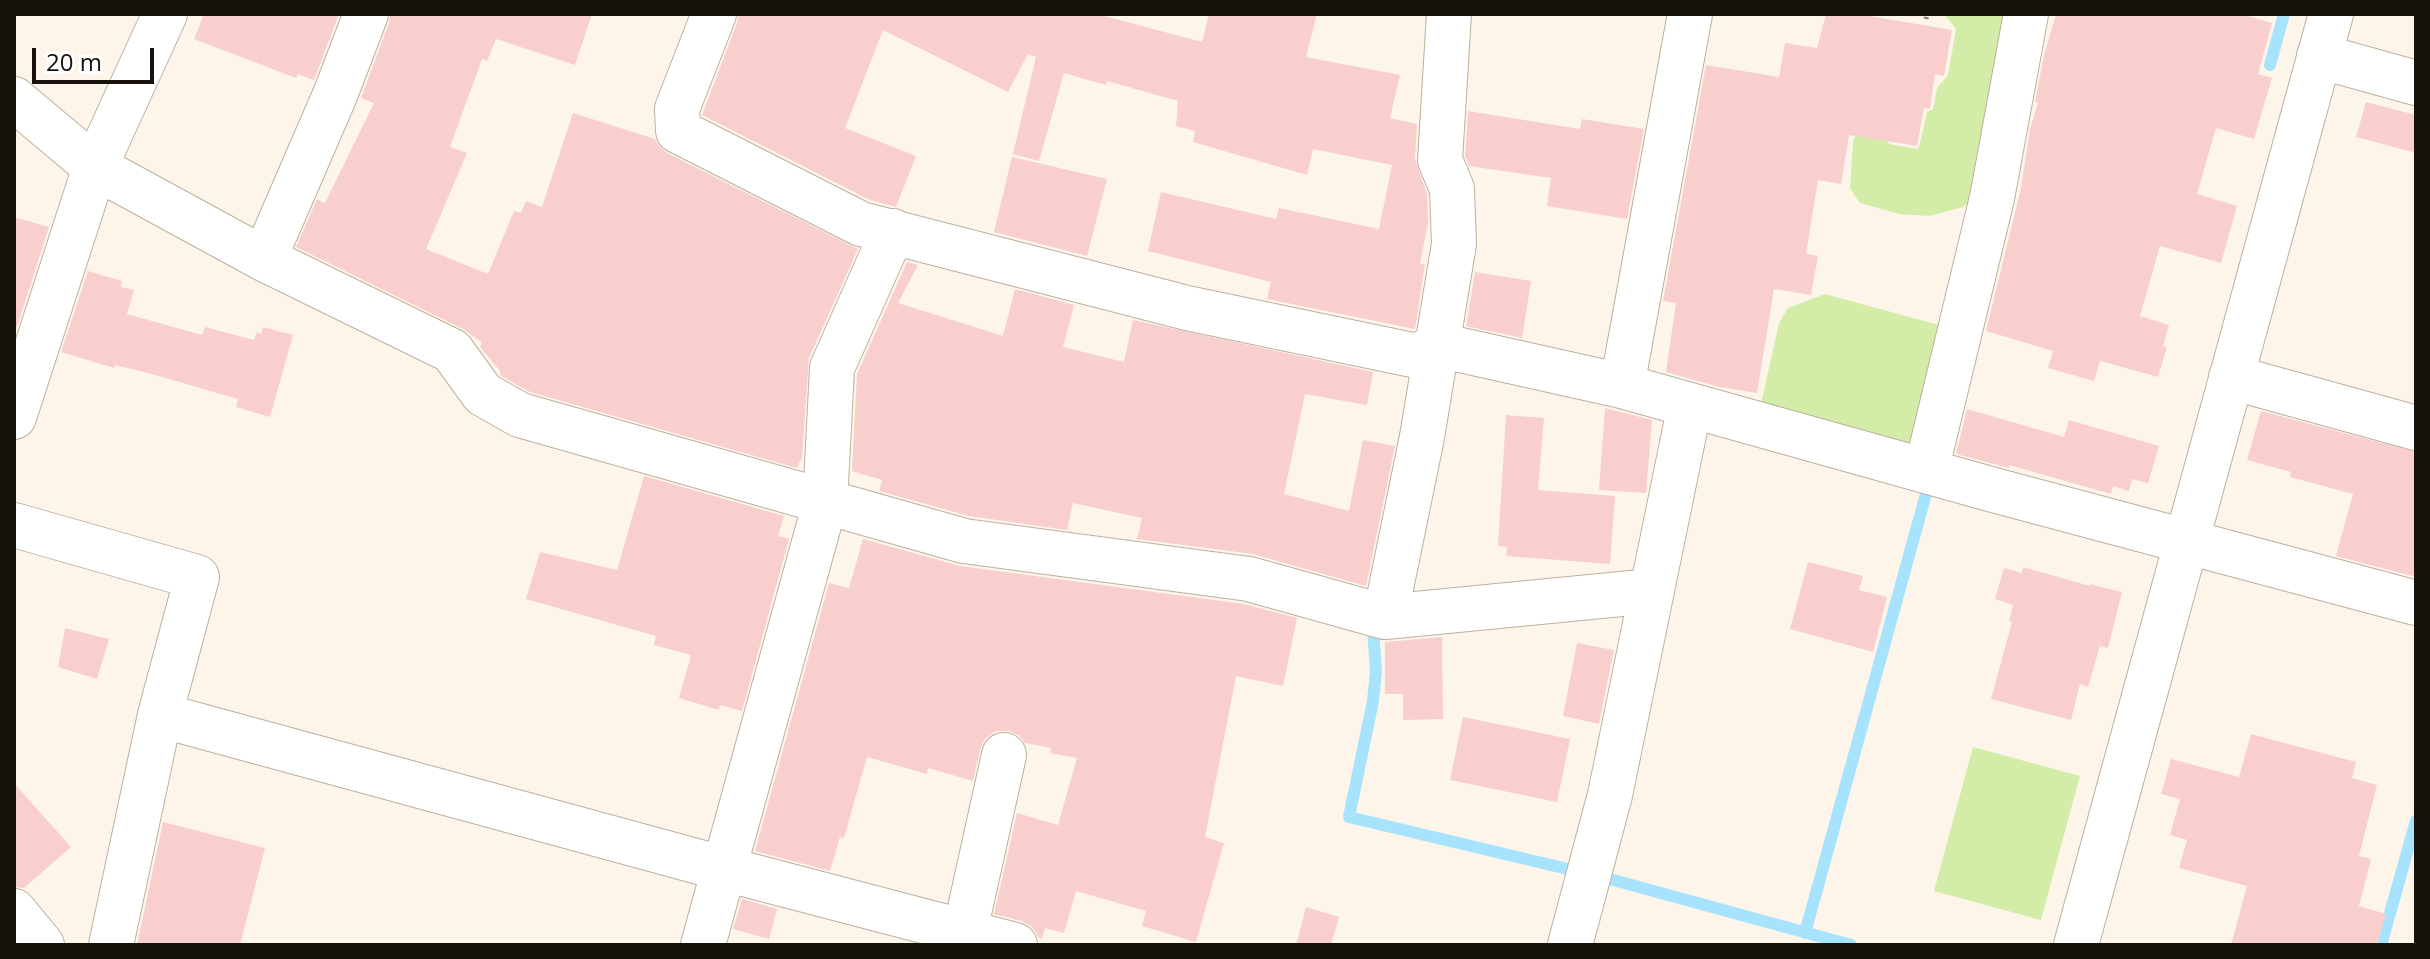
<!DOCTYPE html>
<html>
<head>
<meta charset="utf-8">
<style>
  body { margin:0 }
  #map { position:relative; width:2430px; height:959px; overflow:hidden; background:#fef5ea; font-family:"Open Sans",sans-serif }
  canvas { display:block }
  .frame { position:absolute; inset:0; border:16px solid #17130c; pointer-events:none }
  .scale { position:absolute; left:32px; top:48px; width:122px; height:36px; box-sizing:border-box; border:4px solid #17130c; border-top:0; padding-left:10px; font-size:24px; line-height:28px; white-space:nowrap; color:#17130c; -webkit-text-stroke:6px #fff; paint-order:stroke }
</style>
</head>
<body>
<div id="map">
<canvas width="2430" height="959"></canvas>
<div class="frame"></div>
<div class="scale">20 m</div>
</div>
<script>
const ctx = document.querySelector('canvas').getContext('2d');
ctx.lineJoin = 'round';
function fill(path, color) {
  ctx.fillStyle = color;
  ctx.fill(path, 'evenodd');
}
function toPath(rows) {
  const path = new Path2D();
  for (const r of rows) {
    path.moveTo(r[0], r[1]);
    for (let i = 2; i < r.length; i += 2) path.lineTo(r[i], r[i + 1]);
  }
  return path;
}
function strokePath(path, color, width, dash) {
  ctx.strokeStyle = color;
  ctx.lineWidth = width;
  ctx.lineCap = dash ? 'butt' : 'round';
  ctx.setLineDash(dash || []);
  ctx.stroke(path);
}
const green = toPath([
  [1944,14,2012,14,1976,196,1963,207,1929,216,1900,214,1860,203,1850,189,1853,141,1860,122,1889,130,1887,142,1890,144,1917,149,1919,147,1927,112,1933,109,1937,88,1948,75,1956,29],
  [1825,294,1939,325,1913,446,1761,404,1779,323,1788,308],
  [1973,747,2080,776,2041,920,1934,891]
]);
const stream = toPath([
  [2270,65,2284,14],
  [1373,629,1376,671,1373,701,1349,817,1572,870],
  [1606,878,1851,945],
  [1805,933,1929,483],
  [2381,945,2416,821]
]);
const building = toPath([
  [204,14,339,14,314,80,298,74,296,78,194,39],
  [390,14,592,14,575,65,496,39,487,61,482,59,450,147,467,153,426,249,488,274,514,211,521,213,526,201,542,207,573,113,655,139,658,145,667,153,858,249,809,358,802,457,797,468,530,392,500,375,500,371,480,347,482,342,463,329,296,247,317,199,325,203,374,103,361,98,389,23],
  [738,14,1097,14,1202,42,1209,14,1317,14,1306,57,1400,75,1390,118,1417,124,1415,159,1427,194,1428,223,1420,264,1425,264,1415,329,1267,299,1271,282,1148,251,1161,192,1276,219,1279,208,1379,229,1392,165,1313,149,1307,175,1193,142,1195,131,1176,126,1178,101,1107,81,1106,85,1064,73,1039,161,1013,154,1036,57,1028,54,1008,92,883,30,845,128,916,156,896,207,893,206,870,200,702,115,737,23],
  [1826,14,1858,14,1952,30,1944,76,1935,74,1930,109,1924,108,1917,146,1849,135,1841,184,1818,180,1806,254,1818,256,1811,295,1774,289,1757,393,1719,387,1666,372,1676,303,1663,301,1706,65,1779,77,1785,43,1817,48],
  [2056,14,2241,14,2272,23,2258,74,2272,78,2254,139,2216,128,2197,194,2237,206,2221,263,2160,246,2140,316,2169,325,2163,346,2167,347,2158,377,2100,361,2094,381,2048,368,2053,351,1986,331,2021,188,2030,129,2038,103,2035,102,2044,55],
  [2366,102,2416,115,2416,153,2356,137],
  [1468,111,1580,129,1582,119,1644,129,1627,219,1547,206,1551,178,1469,166,1465,156],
  [1012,157,1107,179,1087,256,994,232],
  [14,217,49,227,17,327,14,326],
  [907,262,918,265,898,303,1003,336,1015,289,1074,305,1063,347,1124,362,1133,320,1373,372,1367,405,1305,394,1284,494,1349,511,1363,440,1395,446,1366,586,1253,554,1137,539,1142,518,1073,503,1067,530,969,516,879,491,882,480,852,471,857,374],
  [88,271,122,281,121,287,134,290,127,314,202,335,205,327,254,340,257,332,261,334,263,327,293,335,270,417,236,407,238,399,148,373,115,365,114,368,61,352],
  [1475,272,1531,281,1522,338,1466,326],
  [1605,408,1652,420,1646,493,1599,490],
  [1967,409,2064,437,2069,420,2159,446,2148,483,2132,479,2129,491,2113,486,2111,494,2009,465,2009,468,1956,454],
  [2261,411,2416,452,2416,577,2336,556,2353,494,2290,477,2291,472,2247,460],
  [1506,415,1544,418,1538,490,1615,496,1610,564,1506,556,1507,547,1498,546],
  [644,476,784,516,778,536,789,539,742,711,720,705,719,710,679,698,691,655,654,645,656,636,526,599,540,552,617,570],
  [863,539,960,566,1244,604,1297,618,1283,686,1236,676,1205,837,1224,843,1196,942,1142,926,1146,911,1076,891,1064,933,1045,928,1042,939,1039,938,1032,927,1022,921,994,914,1017,813,1058,825,1077,758,1050,753,1051,748,1025,743,1020,736,1009,731,996,731,985,739,980,750,973,781,928,768,927,774,867,757,844,838,840,837,830,871,755,851,829,583,849,588],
  [1808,562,1863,576,1859,590,1887,597,1873,652,1790,629],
  [2023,567,2090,586,2090,584,2122,592,2108,648,2100,646,2088,687,2080,684,2071,720,1991,699,2012,622,2009,621,2013,605,1995,599,2004,568,2022,573],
  [65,628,109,639,97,679,58,667],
  [1442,637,1443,719,1403,720,1403,694,1385,694,1385,642],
  [1577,643,1614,650,1599,724,1563,716],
  [1463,717,1570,739,1557,802,1450,780],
  [2251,734,2356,762,2352,778,2377,785,2359,856,2371,859,2359,906,2386,914,2377,945,2231,945,2247,886,2179,868,2187,840,2170,835,2180,799,2161,794,2171,759,2239,777],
  [14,783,71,847,24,888,14,887],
  [163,822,265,848,240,945,137,945],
  [742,899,777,909,769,939,733,929],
  [1306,907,1339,917,1331,945,1296,945]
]);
const path = toPath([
  [1926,19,1927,14]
]);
const minor = toPath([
  [714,14,677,109,678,131,861,224,1187,308,1417,356,1438,345,1622,386,1990,489,2416,603],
  [2319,56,2416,83],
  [14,99,95,167,264,259,452,351,483,394,520,415,964,541,1249,579,1385,617,1652,591],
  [264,259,335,95,366,14],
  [2231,377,2416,428],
  [1622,386,1690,14],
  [14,417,95,167,165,14],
  [1926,471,1992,198,2026,14],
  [14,525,197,577,160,715,111,945],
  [1385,617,1422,437,1454,244,1452,189,1440,160,1449,14],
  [160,715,725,869,1015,945],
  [965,931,1004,755],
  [703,945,825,503,832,368,893,231],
  [1570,945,1610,795,1690,405],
  [2076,945,2331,14]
]);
const major = toPath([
  [14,911,42,945]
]);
fill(green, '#d3eca7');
strokePath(stream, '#a7e3fd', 12);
fill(building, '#f8cfcd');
strokePath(minor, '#bdb09e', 46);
strokePath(major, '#bdb09e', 46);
strokePath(path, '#868077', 5, [2, 6]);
strokePath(minor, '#fff', 44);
strokePath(major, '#fff', 44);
</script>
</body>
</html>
